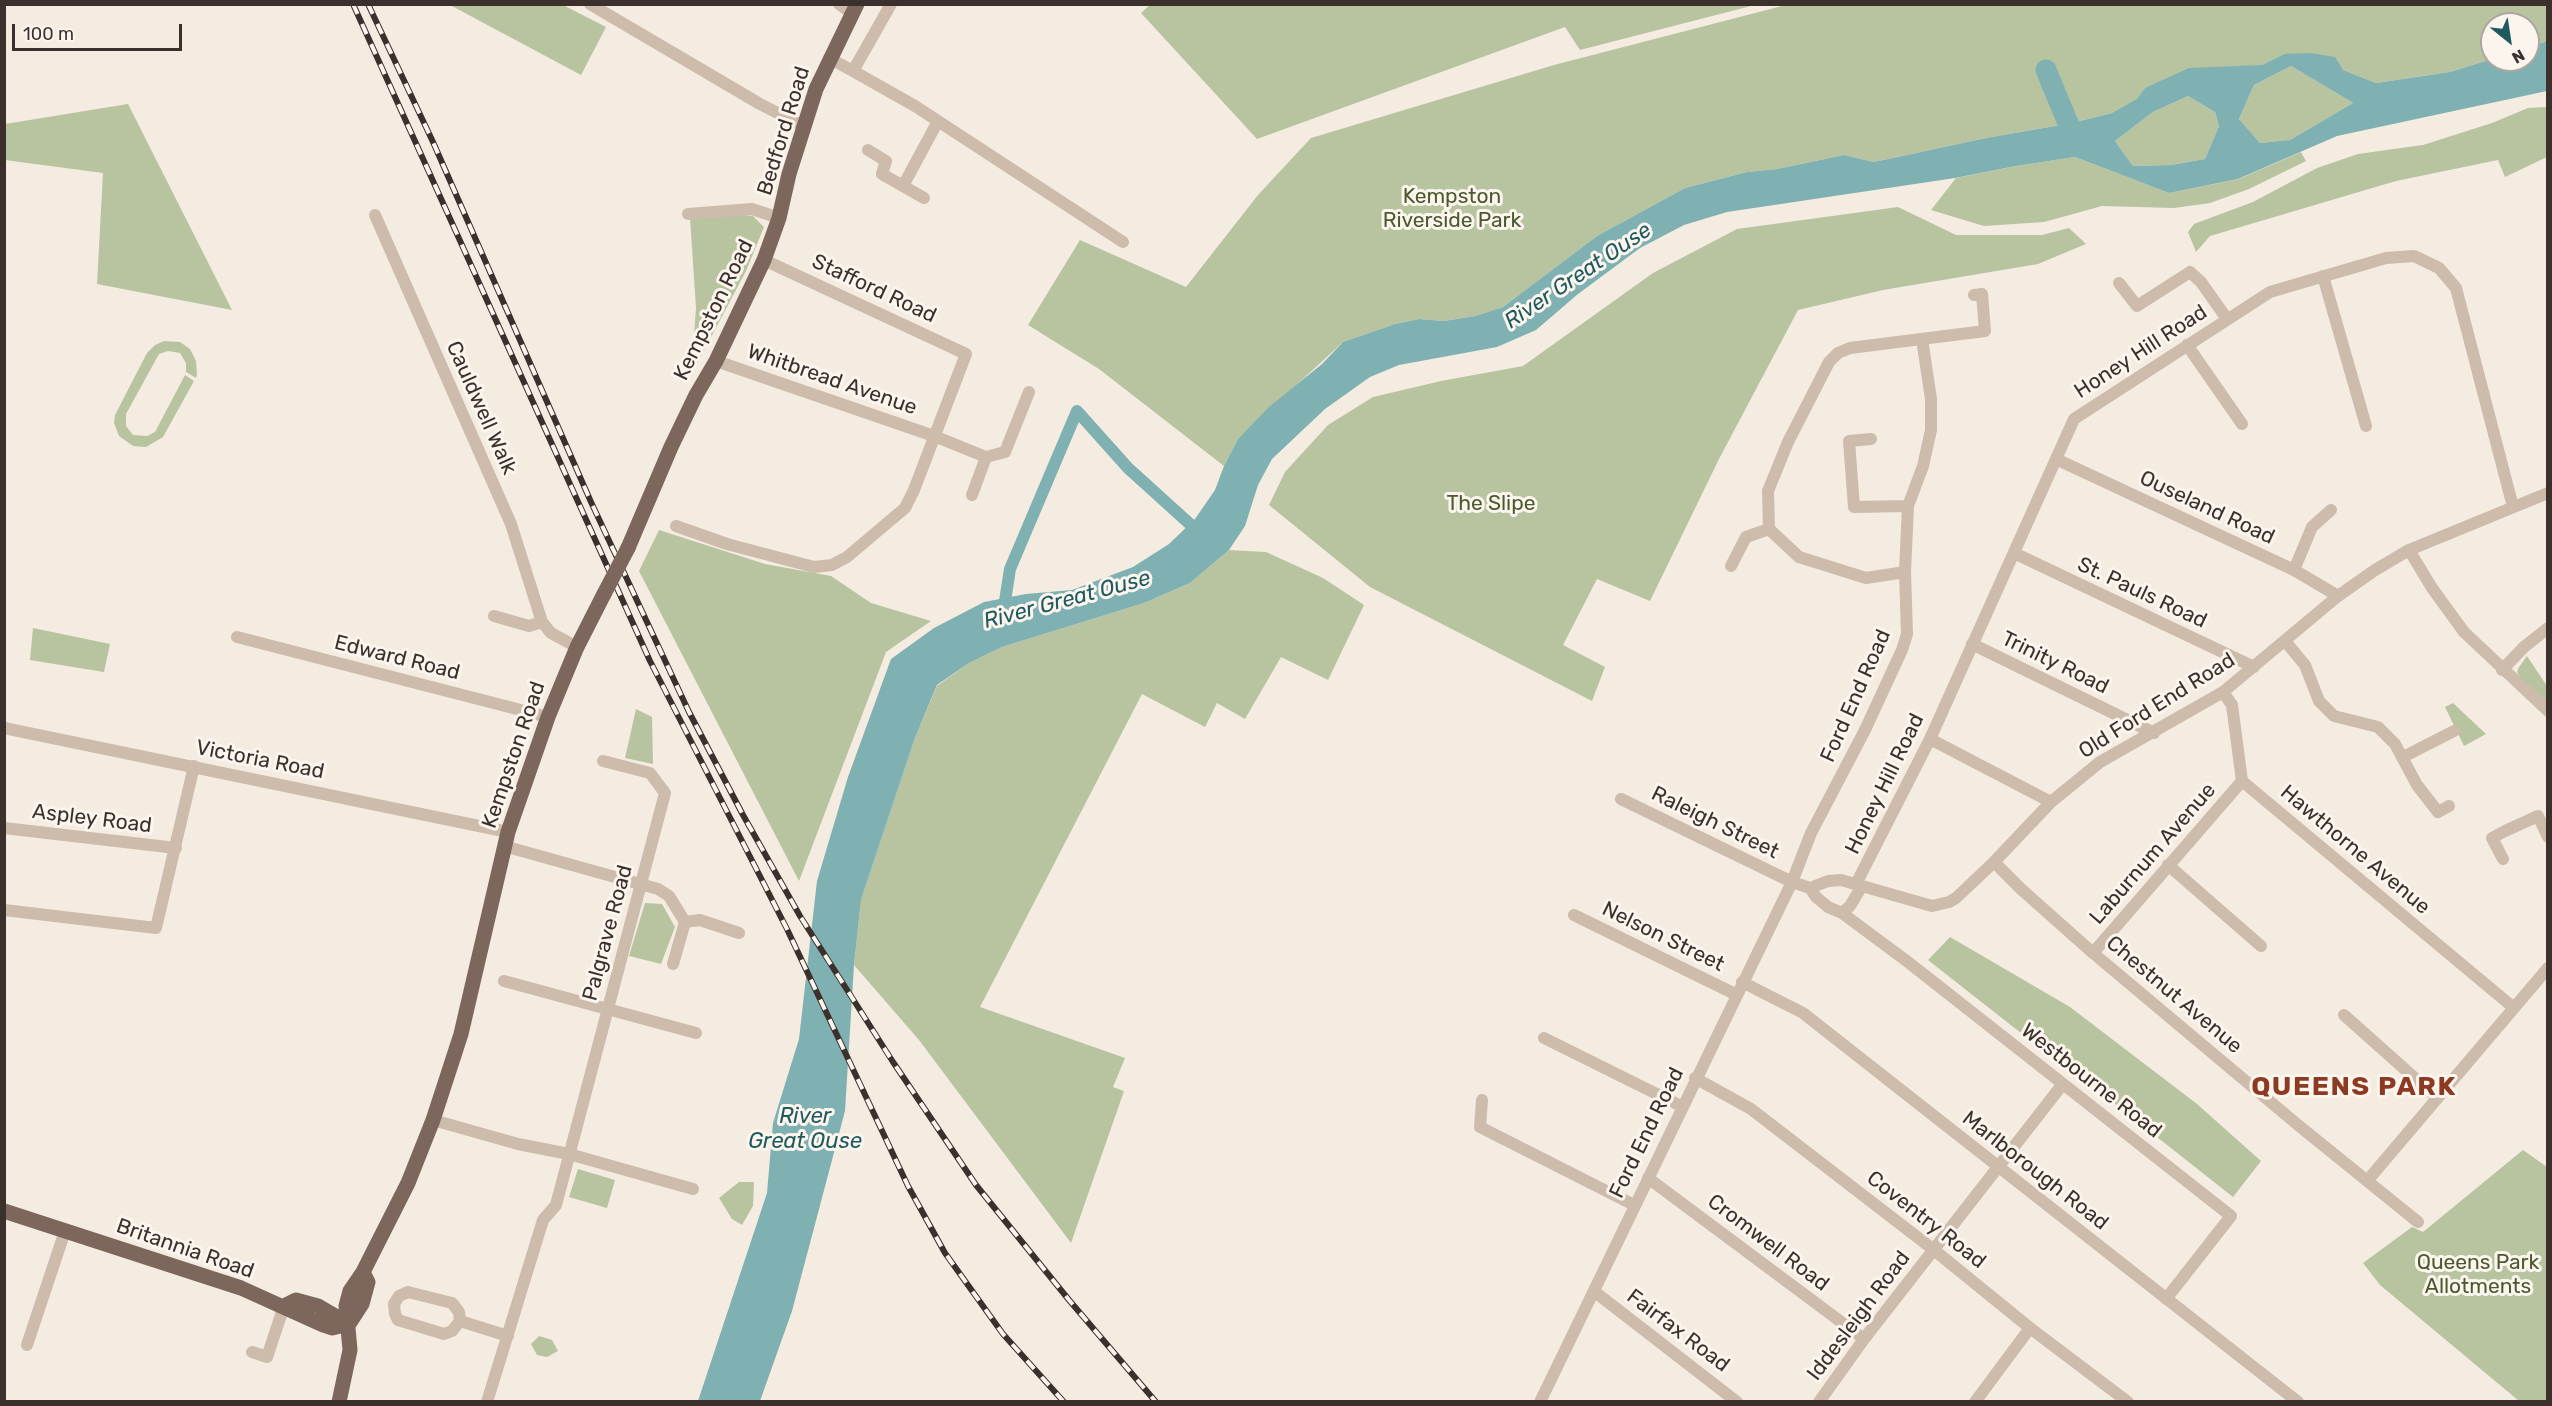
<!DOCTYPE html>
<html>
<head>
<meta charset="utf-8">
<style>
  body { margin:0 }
  #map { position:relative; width:2552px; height:1406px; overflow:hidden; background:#f4ebe1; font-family:Rubik,sans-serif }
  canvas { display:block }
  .frame { position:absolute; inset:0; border:6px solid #3b302b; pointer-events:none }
  .north { position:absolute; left:2480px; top:12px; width:60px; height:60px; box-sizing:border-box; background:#fbf5ee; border:2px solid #aea6a0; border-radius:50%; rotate:150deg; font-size:16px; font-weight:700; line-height:24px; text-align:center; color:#3b302b }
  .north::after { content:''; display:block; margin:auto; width:21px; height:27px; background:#1f5a5e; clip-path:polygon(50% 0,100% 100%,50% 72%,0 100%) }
  .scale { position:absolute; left:12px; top:24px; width:170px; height:27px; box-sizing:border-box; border:3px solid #3b302b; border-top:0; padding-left:8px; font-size:18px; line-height:21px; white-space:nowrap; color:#3b302b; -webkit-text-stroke:4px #fbf5ee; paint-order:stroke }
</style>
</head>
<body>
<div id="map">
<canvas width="2552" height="1406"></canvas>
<div class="frame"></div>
<div class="north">N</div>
<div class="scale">100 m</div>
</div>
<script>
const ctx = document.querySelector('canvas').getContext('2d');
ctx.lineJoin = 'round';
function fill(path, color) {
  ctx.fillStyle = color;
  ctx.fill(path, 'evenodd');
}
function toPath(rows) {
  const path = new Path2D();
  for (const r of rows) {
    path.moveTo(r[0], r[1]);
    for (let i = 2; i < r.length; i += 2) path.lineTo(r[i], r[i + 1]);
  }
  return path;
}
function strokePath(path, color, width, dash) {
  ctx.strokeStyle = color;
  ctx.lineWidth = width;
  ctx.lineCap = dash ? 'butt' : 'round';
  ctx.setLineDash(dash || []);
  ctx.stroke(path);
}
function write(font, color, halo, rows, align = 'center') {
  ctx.font = font + ' Rubik,sans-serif';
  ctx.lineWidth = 6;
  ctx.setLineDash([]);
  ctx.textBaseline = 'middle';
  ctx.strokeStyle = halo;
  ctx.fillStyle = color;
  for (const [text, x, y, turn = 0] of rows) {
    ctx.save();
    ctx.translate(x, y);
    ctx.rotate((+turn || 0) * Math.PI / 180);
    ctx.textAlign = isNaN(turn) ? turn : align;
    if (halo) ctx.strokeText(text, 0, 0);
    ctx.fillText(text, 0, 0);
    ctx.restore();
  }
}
const green = toPath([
  [1151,4,1755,4,1755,5,1580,50,1565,27,1257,139,1141,13],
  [450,5,563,5,606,27,581,75],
  [1786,5,2547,5,2547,41,2528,48,2528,24,2492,24,2492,59,2450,72,2376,83,2343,70,2284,54,2262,65,2145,88,2138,99,2112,113,2072,123,1986,138,1874,162,1844,155,1777,169,1747,172,1685,188,1597,236,1503,307,1475,316,1444,321,1419,319,1395,324,1343,342,1238,439,1224,466,1099,369,1028,325,1080,240,1186,287,1258,195,1311,138,1554,65],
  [2291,66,2353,103,2290,140,2260,143,2239,119,2254,85],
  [2188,96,2215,112,2219,126,2205,159,2171,165,2133,166,2115,141,2153,112],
  [128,104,232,310,97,284,103,173,5,160,5,124],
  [2547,107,2547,157,2505,177,2498,160,2396,181,2210,236,2196,252,2188,232,2194,224,2253,202,2317,168,2358,154,2423,145,2492,123,2528,108],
  [2301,152,2306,161,2249,189,2210,203,2174,208,2102,206,2044,222,1984,226,1931,210,1956,178,2016,166,2075,157,2169,193,2239,179],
  [1898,207,1956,235,2042,235,2069,228,2086,244,2038,264,1883,290,1798,310,1719,459,1650,601,1597,579,1563,645,1605,667,1592,701,1370,587,1269,505,1285,472,1328,425,1373,397,1441,381,1523,366,1653,273,1737,229],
  [731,214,753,216,764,227,746,271,691,375,696,308,690,218],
  [164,341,180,342,190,349,196,361,197,374,196,378,186,372,186,363,180,353,168,351,159,354,126,414,126,426,133,435,147,436,155,432,185,375,194,381,163,437,146,447,133,446,119,436,114,423,115,415,147,353,155,345],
  [659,530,765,564,831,576,871,603,931,621,886,652,799,881,639,571],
  [1229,550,1266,552,1323,578,1364,605,1328,680,1281,657,1245,719,1217,703,1205,727,1142,694,980,1007,1125,1058,1113,1087,1124,1091,1071,1243,919,1040,854,965,861,900,915,738,937,686,969,663,1002,647,1144,603,1190,583],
  [33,628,110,644,104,672,30,660],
  [2527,656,2547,686,2547,704,2522,681,2517,672,2519,667],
  [2453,703,2486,734,2464,746,2445,707],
  [636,709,652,717,653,764,625,758],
  [645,903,662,904,675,927,661,964,629,956],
  [1950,937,2070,1007,2197,1104,2261,1161,2233,1197,2081,1077,2012,1026,1928,960],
  [2523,1150,2547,1167,2547,1401,2519,1401,2380,1285,2363,1263,2412,1227,2423,1232],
  [578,1169,615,1180,607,1208,569,1197],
  [739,1182,754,1182,753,1206,742,1225,732,1219,719,1198],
  [539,1336,552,1340,558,1351,547,1357,537,1355,531,1344]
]);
const water = toPath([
  [2547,41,2547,91,2337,136,2238,179,2169,193,2075,157,2016,166,1955,178,1727,212,1684,225,1640,248,1578,294,1536,330,1497,347,1399,365,1370,377,1325,409,1272,459,1258,485,1245,526,1229,550,1190,583,1144,603,1002,647,969,663,937,685,915,738,861,900,854,965,845,1111,792,1311,760,1401,698,1401,767,1193,773,1123,799,1039,817,881,848,777,891,659,934,628,984,602,1026,594,1072,590,1133,567,1169,544,1195,519,1215,490,1224,466,1238,439,1269,407,1322,364,1343,342,1395,324,1419,319,1444,321,1475,316,1503,307,1597,236,1685,188,1747,172,1777,169,1844,155,1874,162,1986,138,2072,123,2112,113,2137,99,2145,88,2189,68,2262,65,2284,54,2311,53,2335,57,2343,70,2376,83,2450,72,2492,59,2528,60,2528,48],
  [2291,66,2353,103,2290,140,2260,143,2239,119,2254,85],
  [2188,96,2215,112,2219,126,2205,159,2171,165,2133,166,2115,141,2153,112]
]);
const canal = toPath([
  [1003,614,1010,569,1077,411,1128,468,1202,535]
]);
const river = toPath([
  [2046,70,2075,140,2084,135]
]);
const minor = toPath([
  [590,4,760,104,803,126],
  [839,4,852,13],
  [829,58,853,71,891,4],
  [853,71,915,106,1123,242],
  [868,150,886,161,882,174,924,198],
  [903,186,938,121],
  [688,214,752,209,779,218],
  [375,215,511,524,542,622,551,633,577,647],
  [2323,276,2366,426],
  [2119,283,2137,306,2190,272,2201,282,2227,319],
  [2187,345,2242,424],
  [716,361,934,436,986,457,1005,452,1029,392],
  [1871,439,1849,441,1854,507,1908,506],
  [2058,460,2294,570,2338,596],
  [972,495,986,457],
  [676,526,727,544,814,567,832,565,847,557,905,508,914,490,966,354,764,260],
  [2409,550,2432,588,2464,632,2548,711],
  [2014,553,2254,667],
  [1731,566,1746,537,1769,529],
  [2294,570,2312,527,2331,510],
  [1905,572,1866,578,1799,557,1769,529,1768,491,1788,442,1829,362,1838,353,1850,348,1985,331,1982,294,1974,295],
  [494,616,529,626,542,622],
  [237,637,548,717],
  [2285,641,2305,665,2319,701,2334,716,2378,727,2395,744,2417,785,2438,812,2449,806],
  [1972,644,2154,733],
  [2502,670,2524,647,2548,628],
  [2223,692,2232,705,2242,781,2514,1008],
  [4,728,508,832],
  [1930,739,2051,802],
  [2403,757,2454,731],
  [1621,799,1792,882,1811,833,1865,730,1902,650,1907,634,1905,572,1908,506,1923,466,1931,430,1931,399,1922,339],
  [4,828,176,848],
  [511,848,658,889,669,896,685,922,700,920,739,933],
  [2503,859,2492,838,2505,831,2538,816,2548,837],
  [1994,862,2021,889,2093,953,2298,1125,2418,1222],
  [2168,865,2261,946],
  [1856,884,1930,739,2074,419,2270,292,2386,258,2414,256,2439,268,2456,288,2513,507],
  [1810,888,1828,881,1841,880,1932,906,1949,902,1956,898,1994,862,2051,802,2100,762,2223,692,2338,596,2375,570,2409,550,2548,493],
  [1810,888,1816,897,1828,907,1842,913,1908,962,2231,1216,2166,1299],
  [4,910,156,928,194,766],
  [1842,913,1850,906,1862,886],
  [1574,915,1735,994],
  [2093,953,2242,781],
  [673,964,685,922],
  [504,981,696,1033],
  [1742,982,1803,1013,2298,1402],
  [2344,1015,2436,1097],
  [1544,1038,1681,1106],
  [1695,1078,1751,1109,1934,1250,2030,1328,2128,1402],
  [1482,1100,1480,1127,1634,1205],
  [433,1120,518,1144,569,1154,693,1189],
  [1648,1178,1864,1339],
  [2367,1181,2548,968],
  [408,1292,452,1303,459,1312,460,1321,452,1331,444,1334,398,1320,395,1314,394,1304,399,1296,408,1292],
  [1595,1292,1737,1402],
  [460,1321,508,1336],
  [27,1345,65,1231],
  [252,1352,267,1357,284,1306],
  [487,1402,543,1220,556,1205,665,793,650,773,603,761],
  [1540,1402,1792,882,1810,888],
  [1819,1402,1864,1339,2062,1085],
  [1975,1402,2030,1328]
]);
const major = toPath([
  [628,548,671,447,696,395,716,361,764,260,779,218,789,174,816,89,857,4],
  [4,1211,241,1288,323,1325,332,1328,349,1324],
  [284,1306,296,1300,318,1306,349,1324],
  [349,1324,362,1304,368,1282,363,1272],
  [339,1402,350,1350,346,1306,350,1291,363,1272,408,1183,433,1120,461,1034,508,832,548,717,577,647,604,594]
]);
const rail = toPath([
  [353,4,650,661,787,929,908,1186,945,1253,1003,1334,1064,1402],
  [368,4,433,142,591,502,689,712,743,815,800,916,893,1062,976,1185,1069,1300,1156,1402]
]);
const majorBridge = toPath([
  [604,594,628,548]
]);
const streetNames = [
  ["Bedford Road",784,131,-73],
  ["Stafford Road",874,289,25],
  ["Kempston Road",714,310,-64],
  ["Honey Hill Road",2141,352,-33],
  ["Whitbread Avenue",832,380,19],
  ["Cauldwell Walk",481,408,66],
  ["Ouseland Road",2207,508,25],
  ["St. Pauls Road",2142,593,25],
  ["Edward Road",397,658,14],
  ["Trinity Road",2055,663,26],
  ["Ford End Road",1856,696,-66],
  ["Old Ford End Road",2157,706,-32],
  ["Kempston Road",514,755,-71],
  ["Victoria Road",260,760,11],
  ["Honey Hill Road",1885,784,-64],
  ["Aspley Road",92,819,7],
  ["Raleigh Street",1715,823,26],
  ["Hawthorne Avenue",2355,850,40],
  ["Laburnum Avenue",2153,854,-49],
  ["Palgrave Road",608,933,-75],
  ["Nelson Street",1663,937,26],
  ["Chestnut Avenue",2174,995,40],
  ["Westbourne Road",2091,1081,38],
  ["Ford End Road",1647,1133,-64],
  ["Marlborough Road",2035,1171,38],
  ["Coventry Road",1926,1220,38],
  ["Cromwell Road",1768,1243,37],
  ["Britannia Road",185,1249,19],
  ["Iddesleigh Road",1859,1316,-53],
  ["Fairfax Road",1678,1331,37]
];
const parkNames = [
  ["Kempston",1452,197],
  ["Riverside Park",1452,221],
  ["The Slipe",1491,504],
  ["Queens Park",2478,1263],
  ["Allotments",2478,1287]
];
const waterNames = [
  ["River Great Ouse",1578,276,-34],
  ["River Great Ouse",1067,600,-15],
  ["River",805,1117],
  ["Great Ouse",805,1142]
];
const districtNames = [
  ["QUEENS PARK",2354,1087]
];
fill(green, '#b8c4a0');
fill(water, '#7fb0b2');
strokePath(canal, '#7fb0b2', 12);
strokePath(river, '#7fb0b2', 21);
strokePath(minor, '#cdbbac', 12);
strokePath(major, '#7d675c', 15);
strokePath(rail, '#3b302b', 6);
strokePath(rail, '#fbf5ee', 4, [11]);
strokePath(majorBridge, '#7d675c', 15);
write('21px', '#3b302b', '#fbf5ee', streetNames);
write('21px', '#4a5a2e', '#fbf5ee', parkNames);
write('italic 22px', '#1f5a5e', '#fbf5ee', waterNames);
ctx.letterSpacing = '1.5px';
write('bold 27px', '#8c3b22', '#fbf5ee', districtNames);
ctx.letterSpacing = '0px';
</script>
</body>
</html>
